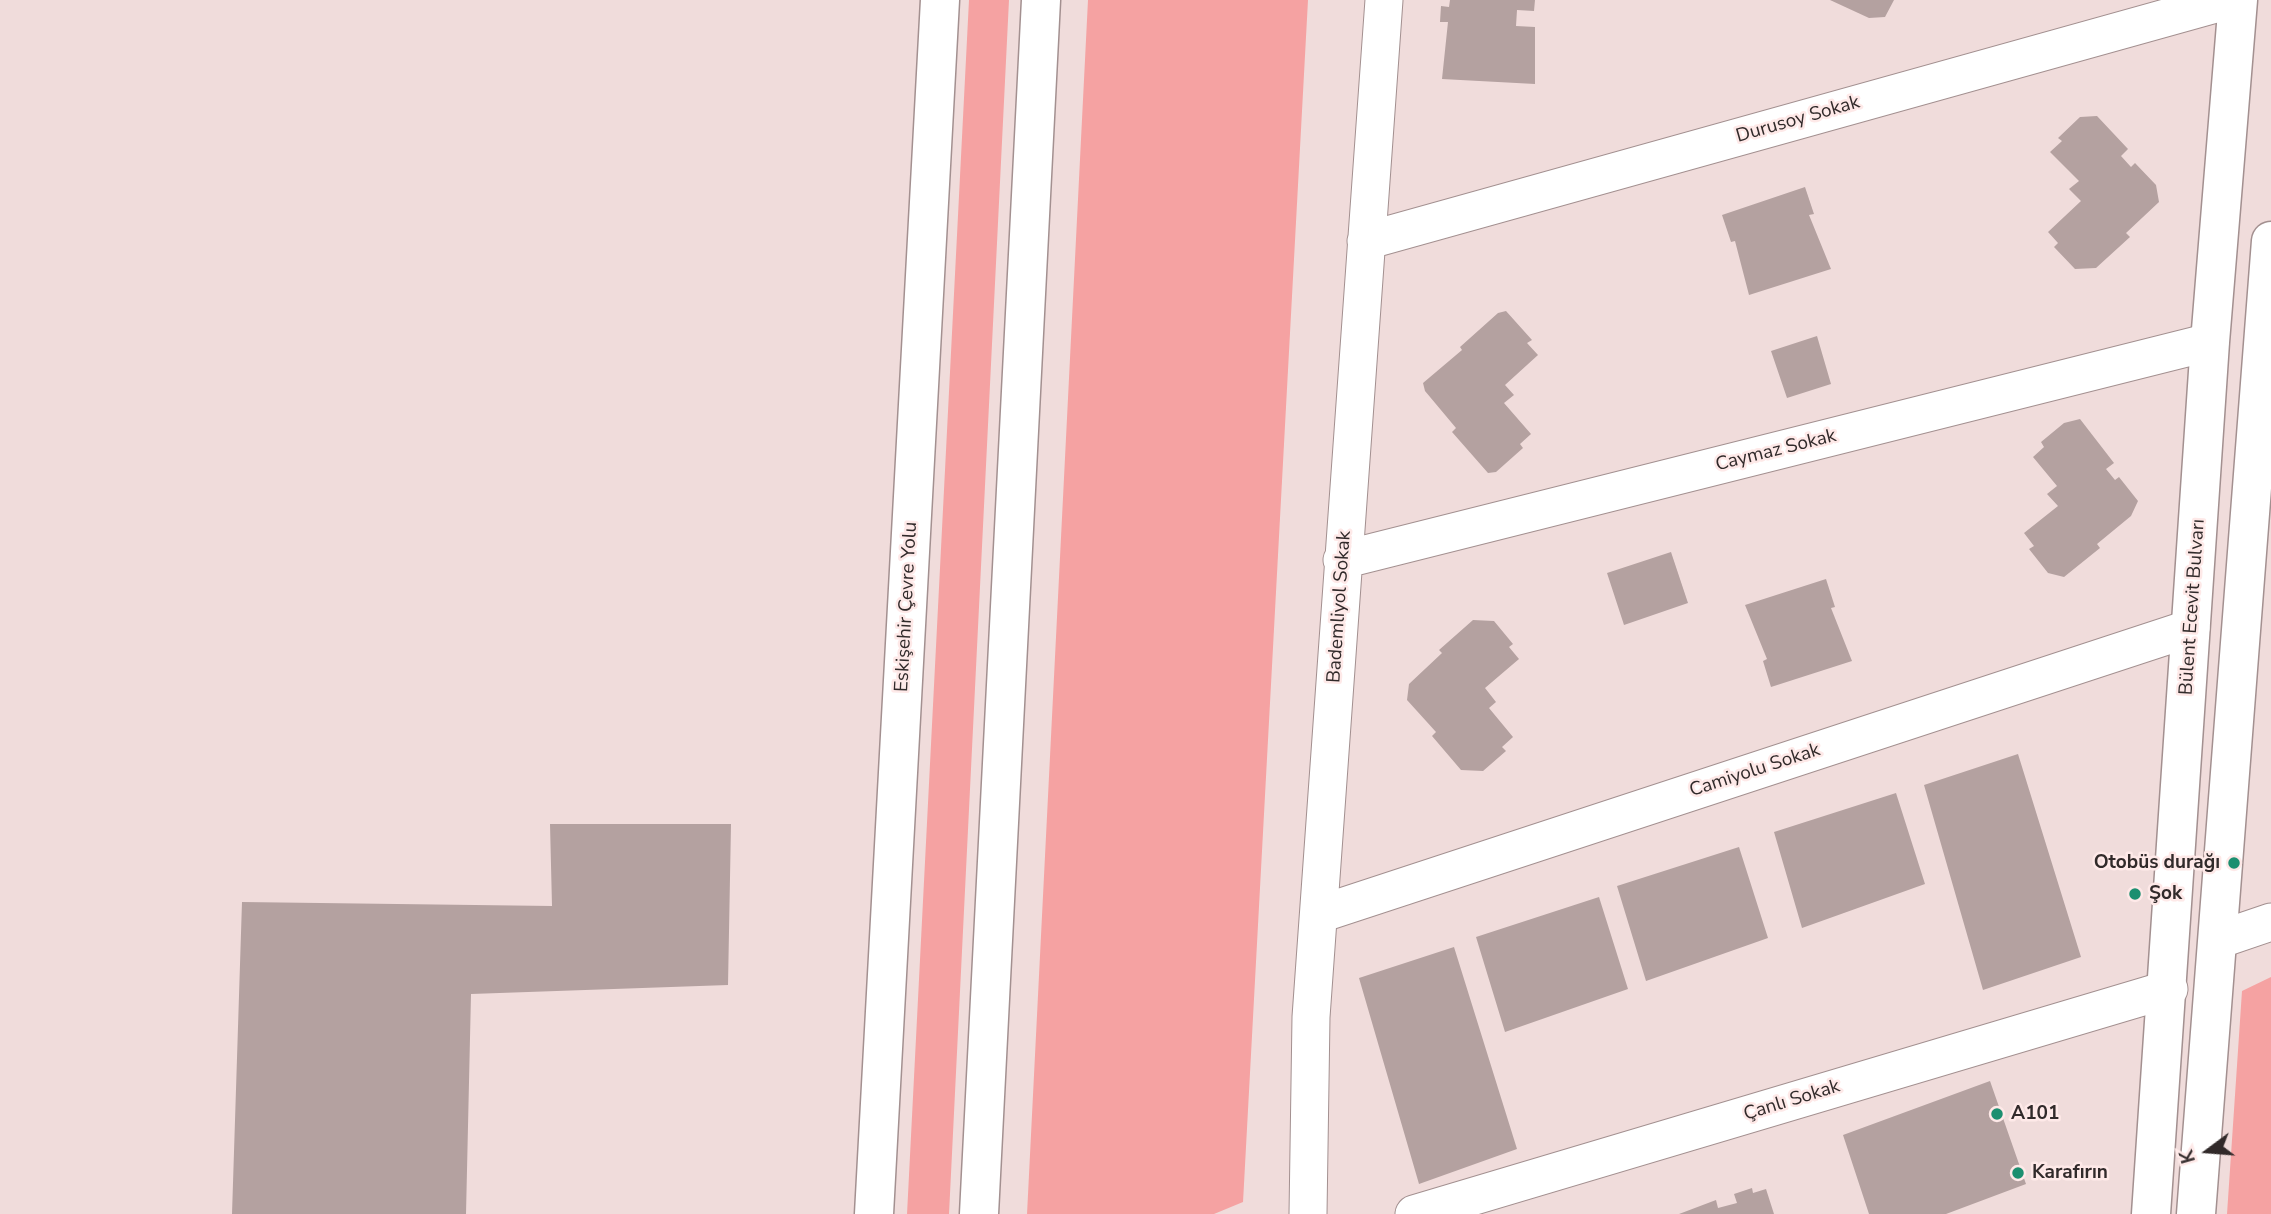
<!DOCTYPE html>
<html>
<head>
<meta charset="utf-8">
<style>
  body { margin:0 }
  #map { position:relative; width:2271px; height:1214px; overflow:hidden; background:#f0dcdb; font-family:"Nunito Sans",sans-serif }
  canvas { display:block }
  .north { position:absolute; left:2173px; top:1116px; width:70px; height:70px; -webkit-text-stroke:5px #fee9e8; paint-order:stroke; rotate:254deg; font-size:19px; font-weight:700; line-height:28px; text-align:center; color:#312a2a }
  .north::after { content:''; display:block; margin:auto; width:24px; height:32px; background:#312a2a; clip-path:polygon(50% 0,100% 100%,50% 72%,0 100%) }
</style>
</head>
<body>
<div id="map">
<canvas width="2271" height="1214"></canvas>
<div class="north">K</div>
</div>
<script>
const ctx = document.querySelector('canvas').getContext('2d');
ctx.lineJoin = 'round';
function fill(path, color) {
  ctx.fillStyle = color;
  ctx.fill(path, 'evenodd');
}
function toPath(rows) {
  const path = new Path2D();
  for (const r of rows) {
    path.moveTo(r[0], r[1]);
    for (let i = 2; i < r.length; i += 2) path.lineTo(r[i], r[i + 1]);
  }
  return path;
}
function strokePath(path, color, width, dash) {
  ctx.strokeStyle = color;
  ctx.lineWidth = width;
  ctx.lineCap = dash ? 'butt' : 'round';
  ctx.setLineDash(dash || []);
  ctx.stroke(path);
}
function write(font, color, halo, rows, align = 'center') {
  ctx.font = font + ' "Nunito Sans",sans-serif';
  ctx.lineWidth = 5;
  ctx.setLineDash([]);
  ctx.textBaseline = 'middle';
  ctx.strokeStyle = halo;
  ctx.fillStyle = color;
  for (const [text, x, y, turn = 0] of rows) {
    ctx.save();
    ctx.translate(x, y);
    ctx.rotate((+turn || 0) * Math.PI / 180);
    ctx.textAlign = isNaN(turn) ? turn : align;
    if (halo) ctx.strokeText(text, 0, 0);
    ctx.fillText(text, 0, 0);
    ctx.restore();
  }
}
const green = toPath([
  [969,0,1009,0,949,1214,907,1214],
  [1088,0,1308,0,1243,1202,1214,1214,1027,1214],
  [2271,977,2271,1214,2227,1214,2242,991]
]);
const building = toPath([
  [1450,0,1535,0,1534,11,1517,10,1516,26,1535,27,1535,84,1442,79,1448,22,1440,22,1441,6,1449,7],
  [1830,0,1894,0,1885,17,1869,18],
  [2097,116,2128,149,2121,156,2131,167,2135,163,2156,185,2159,202,2126,233,2130,237,2096,268,2075,269,2054,247,2058,243,2048,232,2081,201,2069,189,2079,181,2050,152,2062,141,2058,138,2080,117],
  [1805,187,1814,214,1809,215,1831,269,1749,295,1735,241,1731,242,1722,215],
  [1506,311,1532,340,1527,343,1538,355,1505,385,1514,395,1504,403,1531,434,1520,444,1523,448,1496,472,1488,473,1452,432,1456,428,1425,391,1423,383,1462,350,1460,347,1498,313],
  [1817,336,1831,384,1787,398,1771,351],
  [2080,419,2114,463,2106,469,2115,480,2119,477,2138,501,2131,516,2097,544,2100,548,2064,577,2048,573,2029,549,2034,546,2024,533,2058,506,2047,494,2057,486,2033,457,2044,447,2041,442,2064,423],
  [1671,552,1688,603,1624,625,1607,573],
  [1826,579,1835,607,1831,608,1852,661,1771,687,1763,661,1767,659,1745,605],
  [1473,620,1494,621,1513,644,1509,647,1519,659,1485,688,1496,702,1489,708,1513,737,1502,747,1506,751,1483,771,1461,770,1432,736,1436,732,1407,700,1409,684,1442,653,1439,650],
  [2018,754,2081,957,1983,990,1924,785],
  [1896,793,1925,884,1802,928,1774,832],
  [550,824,731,824,728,985,471,994,466,1214,232,1214,242,902,552,906],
  [1739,847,1768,938,1646,981,1617,886],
  [1599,897,1628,989,1505,1032,1476,937],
  [1454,947,1517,1149,1419,1184,1359,978],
  [1990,1081,2026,1184,1946,1214,1869,1214,1843,1135],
  [1752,1188,1753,1193,1766,1189,1774,1214,1679,1214,1716,1200,1718,1208,1737,1203,1734,1194]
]);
const minor = toPath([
  [1366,241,2230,0],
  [1342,560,2210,342],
  [1320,914,2191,628],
  [2218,940,2271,922],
  [1308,1214,1311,1017,1384,0],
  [1414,1214,2169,989]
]);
const secondary = toPath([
  [2151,1214,2210,342,2238,0],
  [2196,1214,2271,241]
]);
const trunk = toPath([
  [874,1214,940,0],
  [979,1214,1041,0]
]);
const markers = [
  [2234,863,7,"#1c8f70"],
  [2135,894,7,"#1c8f70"],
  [1997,1114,7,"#1c8f70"],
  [2018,1173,7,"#1c8f70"]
];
const streetNames = [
  ["Durusoy Sokak",1798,120,-16],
  ["Caymaz Sokak",1776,451,-14],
  ["Eskişehir Çevre Yolu",907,607,-87],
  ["Bademliyol Sokak",1340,607,-86],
  ["Bülent Ecevit Bulvarı",2193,607,-86],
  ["Camiyolu Sokak",1755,771,-18],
  ["Çanlı Sokak",1792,1101,-17]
];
const poiNames = [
  ["Otobüs durağı",2220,863,"right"],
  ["Şok",2149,894],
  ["A101",2011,1114],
  ["Karafırın",2032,1173]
];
fill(green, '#f5a2a2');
fill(building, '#b4a1a0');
strokePath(minor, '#a39090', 39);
strokePath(secondary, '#a39090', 41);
strokePath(trunk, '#a39090', 41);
strokePath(minor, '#fff', 37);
strokePath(secondary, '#fff', 38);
strokePath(trunk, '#fff', 38);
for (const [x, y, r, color] of markers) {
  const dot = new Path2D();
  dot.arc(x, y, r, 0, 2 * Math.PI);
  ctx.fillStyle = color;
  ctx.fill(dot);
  strokePath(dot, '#fee9e8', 2.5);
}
write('19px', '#312a2a', '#fee9e8', streetNames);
write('bold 19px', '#312a2a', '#fee9e8', poiNames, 'left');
</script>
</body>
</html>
